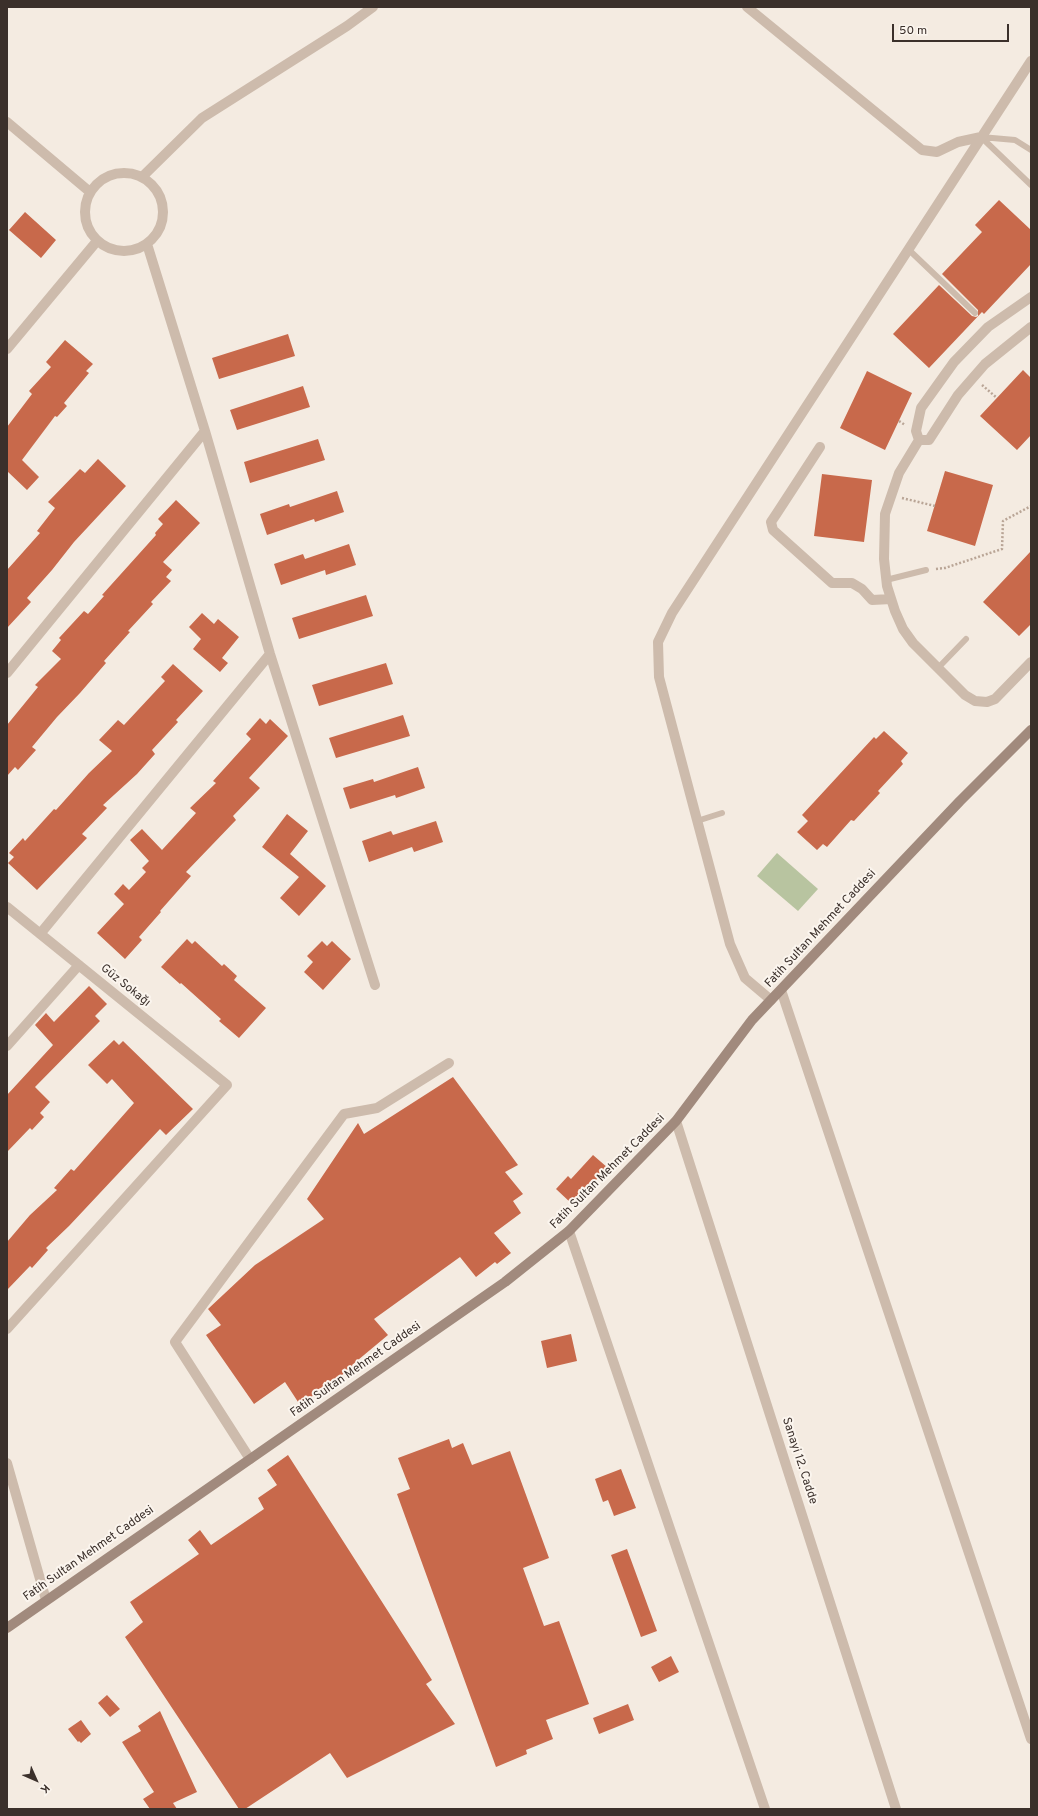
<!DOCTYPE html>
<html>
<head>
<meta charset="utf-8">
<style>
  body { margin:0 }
  #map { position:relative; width:1038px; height:1816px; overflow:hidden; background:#f4ebe1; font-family:Overpass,sans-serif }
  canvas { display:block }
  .frame { position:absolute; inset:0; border:8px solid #3b302b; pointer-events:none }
  .north { position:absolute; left:16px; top:1760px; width:40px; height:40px; -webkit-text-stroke:3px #fbf5ee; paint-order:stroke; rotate:135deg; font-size:11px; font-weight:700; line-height:16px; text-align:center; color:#3b302b }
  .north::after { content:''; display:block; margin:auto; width:14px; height:18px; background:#3b302b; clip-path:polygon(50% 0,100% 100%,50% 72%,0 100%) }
  .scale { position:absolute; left:892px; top:24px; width:117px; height:18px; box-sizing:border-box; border:2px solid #3b302b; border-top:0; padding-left:5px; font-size:12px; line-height:14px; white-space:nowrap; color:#3b302b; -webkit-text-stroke:3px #fbf5ee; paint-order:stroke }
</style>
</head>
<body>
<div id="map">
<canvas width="1038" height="1816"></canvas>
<div class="frame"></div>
<div class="north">K</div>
<div class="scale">50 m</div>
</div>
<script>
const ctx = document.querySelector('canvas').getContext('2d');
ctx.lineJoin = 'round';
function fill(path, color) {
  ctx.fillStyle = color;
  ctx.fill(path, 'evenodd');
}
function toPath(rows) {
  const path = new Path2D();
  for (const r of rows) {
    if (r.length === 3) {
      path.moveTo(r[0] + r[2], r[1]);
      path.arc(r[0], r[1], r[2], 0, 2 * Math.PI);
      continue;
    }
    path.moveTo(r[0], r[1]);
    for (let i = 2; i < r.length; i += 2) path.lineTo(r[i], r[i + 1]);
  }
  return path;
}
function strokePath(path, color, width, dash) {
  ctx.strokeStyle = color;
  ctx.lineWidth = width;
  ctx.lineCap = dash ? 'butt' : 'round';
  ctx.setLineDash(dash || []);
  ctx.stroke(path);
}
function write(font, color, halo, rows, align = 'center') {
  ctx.font = font + ' Overpass,sans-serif';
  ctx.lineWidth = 4;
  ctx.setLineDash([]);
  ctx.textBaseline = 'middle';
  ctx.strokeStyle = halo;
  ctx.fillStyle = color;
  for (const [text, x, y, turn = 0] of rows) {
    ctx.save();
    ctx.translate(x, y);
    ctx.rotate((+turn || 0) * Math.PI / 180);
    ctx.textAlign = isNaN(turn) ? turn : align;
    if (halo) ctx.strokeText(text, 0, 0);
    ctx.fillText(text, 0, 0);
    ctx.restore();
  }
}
const green = toPath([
  [777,853,818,889,798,911,757,876]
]);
const building = toPath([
  [999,200,1031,230,1031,264,984,314,982,312,929,368,893,334,939,285,972,316,976,317,978,316,978,310,942,274,982,232,975,225],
  [25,212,56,240,41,258,9,230],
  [288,334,295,356,219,379,212,358],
  [65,340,93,364,86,371,89,373,64,403,67,406,57,417,55,416,22,460,39,477,27,490,7,471,7,427,32,394,29,391,51,367,46,362],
  [1023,370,1031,378,1031,435,1017,450,980,416],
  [867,371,912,393,885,450,840,428],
  [303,386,310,407,237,430,230,410],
  [318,439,325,460,250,483,244,462],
  [98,459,126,486,74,542,52,570,27,598,31,602,7,628,7,570,40,533,37,531,55,508,48,502,80,469,85,473],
  [945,471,993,485,975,546,927,531],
  [822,474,872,480,864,542,814,536],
  [337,491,344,512,315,522,314,519,267,535,260,514,289,504,290,507],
  [176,500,200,523,163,562,172,570,166,577,171,581,151,602,153,604,128,631,130,632,104,661,106,663,80,693,57,717,32,747,36,750,18,770,15,767,7,776,7,725,38,687,35,685,61,659,52,651,61,640,59,638,84,611,88,614,104,596,102,595,156,535,155,533,163,524,158,519],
  [349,544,356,565,326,575,325,570,281,585,274,564,303,554,305,559],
  [1031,551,1031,624,1019,636,983,602],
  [366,595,373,616,299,639,292,618],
  [202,613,214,624,218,619,239,637,222,658,228,663,220,672,193,649,201,639,189,627],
  [386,663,393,684,319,706,312,685],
  [173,664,203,691,176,720,178,722,152,750,155,754,137,774,103,805,107,808,82,834,87,838,37,890,8,863,14,857,9,853,23,838,25,841,54,809,56,810,89,773,112,751,99,740,118,720,124,725,165,681,161,677],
  [403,715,410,736,336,758,329,738],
  [260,718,266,724,270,719,288,736,249,778,260,788,233,816,236,820,186,872,191,876,160,911,161,912,139,937,142,940,125,959,97,933,124,904,114,894,123,884,129,890,146,872,142,868,149,861,130,840,142,829,162,850,196,813,190,808,216,783,213,781,251,739,246,734],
  [884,731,908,753,901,761,903,764,878,791,880,793,854,821,851,820,827,847,823,844,817,850,797,832,808,821,802,815,874,737,876,739],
  [418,767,425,788,396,798,395,795,350,809,343,788,373,779,374,782],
  [287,814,308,831,290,854,326,886,299,916,280,898,299,877,262,847],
  [436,821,443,842,414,852,412,847,369,862,362,841,391,831,393,835],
  [187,939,192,944,195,941,222,966,224,964,237,976,234,980,266,1008,239,1038,219,1021,221,1019,181,983,180,984,161,967],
  [322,941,327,946,332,941,351,959,323,990,304,972,313,962,307,956],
  [89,986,107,1004,95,1016,100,1021,35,1087,50,1102,40,1113,44,1117,32,1130,30,1128,7,1152,7,1095,53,1045,35,1025,46,1013,54,1022],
  [114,1040,119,1045,123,1041,193,1109,166,1135,160,1129,69,1226,46,1248,48,1250,32,1268,30,1266,7,1290,7,1242,30,1215,57,1190,54,1188,71,1169,74,1171,134,1103,112,1079,107,1084,88,1065],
  [453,1077,518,1165,505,1172,523,1194,513,1201,521,1213,494,1233,511,1253,497,1264,495,1262,476,1277,460,1257,374,1319,388,1335,352,1365,353,1367,300,1405,285,1382,254,1404,206,1335,221,1325,208,1309,255,1265,324,1219,307,1199,358,1123,364,1134],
  [593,1155,608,1168,572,1204,556,1189,568,1176,571,1179],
  [571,1334,577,1361,547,1368,541,1341],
  [449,1439,452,1448,463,1443,472,1465,510,1451,549,1558,523,1568,544,1626,559,1621,589,1704,546,1720,553,1739,526,1750,527,1754,496,1767,397,1494,410,1489,398,1458],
  [288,1455,432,1680,426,1684,455,1724,347,1778,330,1753,245,1809,239,1809,125,1637,143,1622,130,1602,199,1554,188,1540,200,1530,211,1545,264,1509,258,1498,277,1485,267,1470],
  [621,1469,636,1508,614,1516,608,1500,603,1502,595,1479],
  [627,1549,657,1631,641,1637,611,1555],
  [671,1656,679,1672,659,1682,651,1667],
  [107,1695,120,1709,110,1717,98,1703],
  [628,1704,634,1720,599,1734,593,1718],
  [160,1711,197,1792,173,1803,177,1809,150,1809,143,1799,154,1792,122,1742,141,1731,138,1726],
  [81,1720,91,1734,81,1743,79,1741,78,1742,68,1729]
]);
const path = toPath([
  [982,385,997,398],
  [899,421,905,425],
  [902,498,935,506],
  [936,569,945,568,1002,549,1003,521,1031,506]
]);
const service = toPath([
  [981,137,1031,185],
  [981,137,1015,140,1031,150],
  [908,249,975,313],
  [886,580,926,570],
  [938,668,966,639],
  [697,821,722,813]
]);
const minor = toPath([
  [747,7,922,150,937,152,958,142,981,137],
  [7,122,90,192],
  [124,212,39],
  [142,177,202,118,347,26,373,7],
  [147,244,205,431,270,654,375,985],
  [1031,327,985,364,958,395,929,440,919,440,899,473,885,514,884,559,887,586,895,611,903,629,913,643,965,695,975,701,987,702,995,699,1031,662],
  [7,349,97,241],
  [919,440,916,431,921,408,954,362,988,327,1031,297],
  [820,447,777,513,771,522,773,530,832,583,852,583,862,589,872,600,891,599],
  [7,673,205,431],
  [7,907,227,1085,7,1329],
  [40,934,270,654],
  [781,990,1031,1739],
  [771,1000,745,978,730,944,659,677,658,642,672,613,1031,61],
  [7,1046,79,965],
  [569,1231,765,1809],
  [250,1459,175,1342,344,1114,377,1108,449,1063],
  [7,1463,46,1600]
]);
const tertiary = toPath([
  [676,1121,896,1809]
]);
const secondary = toPath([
  [7,1628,505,1282,569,1231,676,1121,752,1020,960,801,1031,730]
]);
const streetNames = [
  ["Fatih Sultan Mehmet Caddesi",821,929,-47],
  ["Güz Sokağı",125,986,39],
  ["Fatih Sultan Mehmet Caddesi",608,1172,-45],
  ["Fatih Sultan Mehmet Caddesi",356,1370,-35],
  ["Sanayi 12. Cadde",799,1461,72],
  ["Fatih Sultan Mehmet Caddesi",89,1554,-35]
];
fill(green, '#b8c4a0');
fill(building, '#c8694b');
strokePath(path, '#b9a596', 2.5, [2, 2]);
strokePath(service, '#cdbbac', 6);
strokePath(minor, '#cdbbac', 10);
strokePath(tertiary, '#cdbbac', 10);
strokePath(secondary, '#a18a7d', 10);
write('12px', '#3b302b', '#fbf5ee', streetNames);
</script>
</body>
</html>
